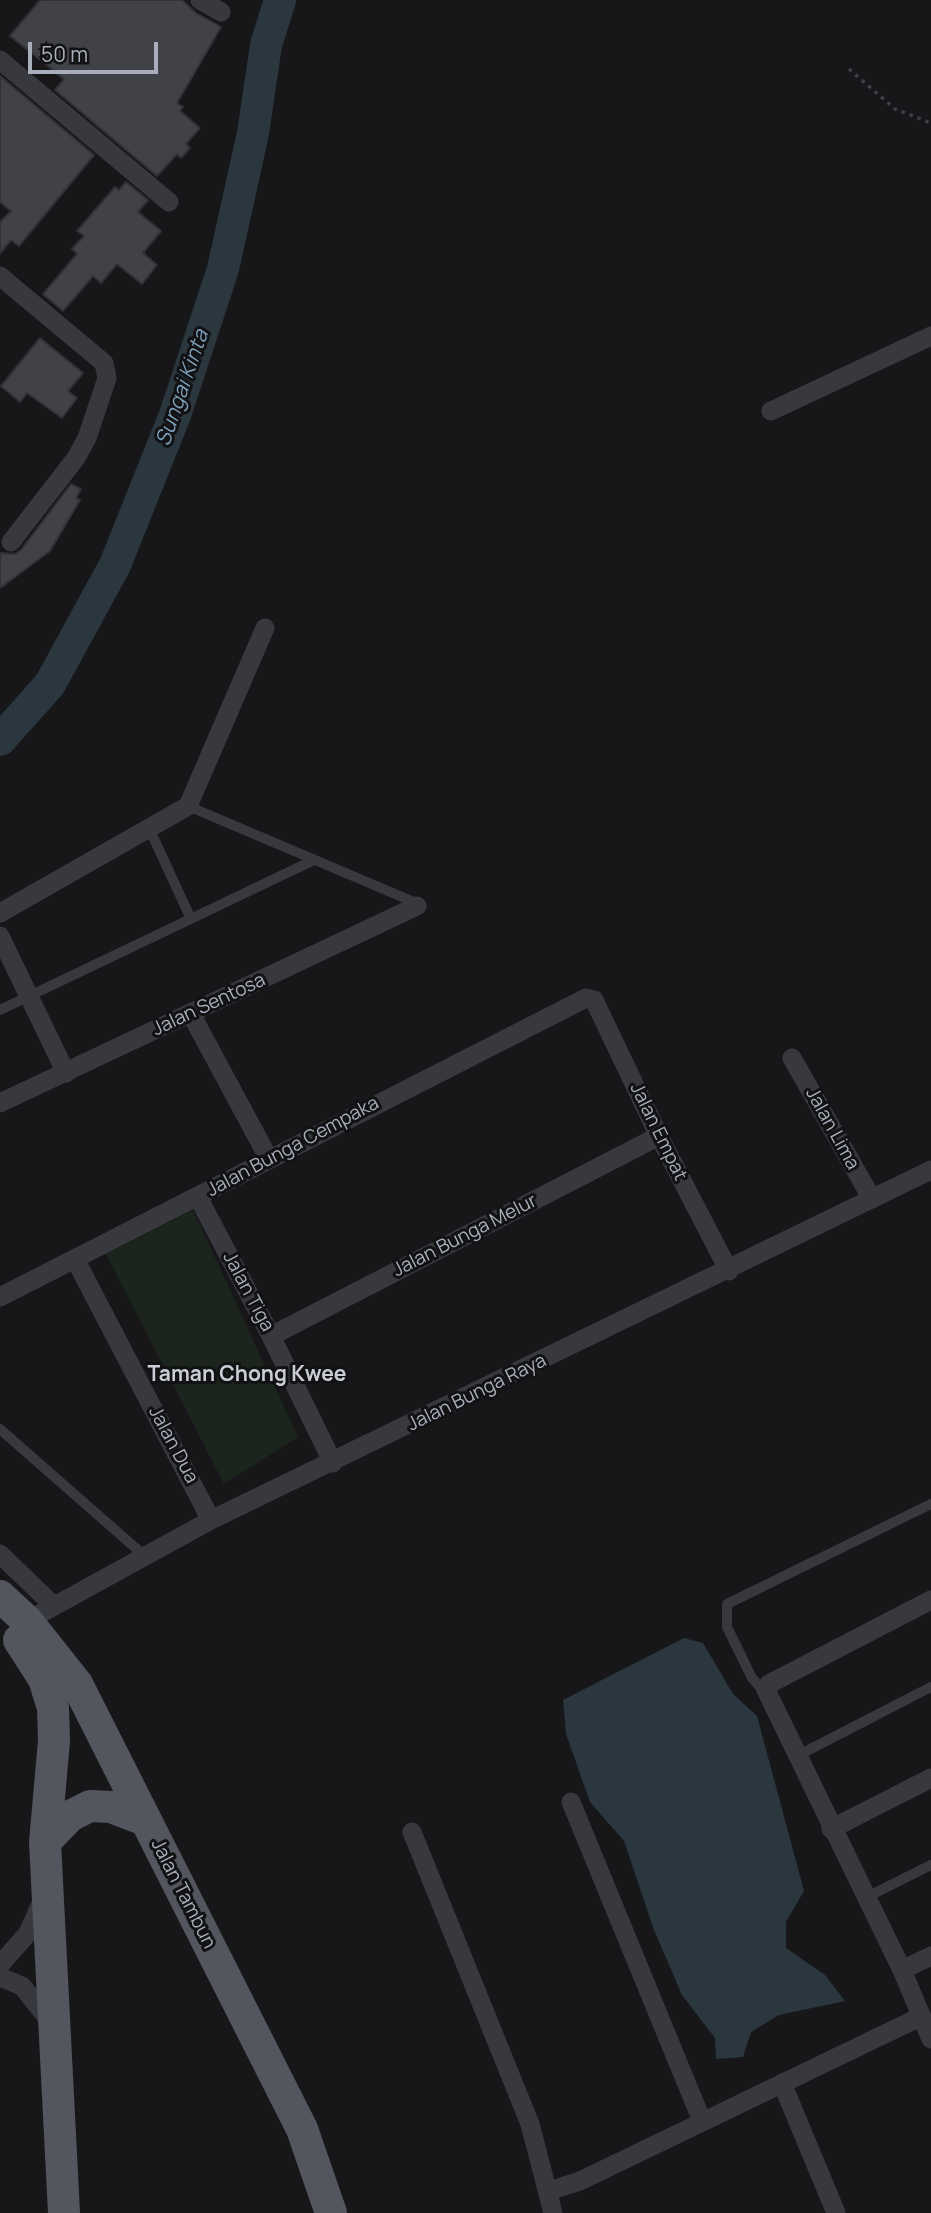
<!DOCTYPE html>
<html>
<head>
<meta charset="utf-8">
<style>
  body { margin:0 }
  #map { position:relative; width:931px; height:2213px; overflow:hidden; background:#171719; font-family:Manrope,sans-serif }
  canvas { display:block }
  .scale { position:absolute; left:28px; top:42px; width:130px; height:32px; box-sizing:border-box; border:4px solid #a8aebb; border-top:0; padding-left:9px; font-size:21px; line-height:24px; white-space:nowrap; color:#a8aebb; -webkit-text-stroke:5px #121214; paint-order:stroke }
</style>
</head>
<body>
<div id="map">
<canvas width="931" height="2213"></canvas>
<div class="scale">50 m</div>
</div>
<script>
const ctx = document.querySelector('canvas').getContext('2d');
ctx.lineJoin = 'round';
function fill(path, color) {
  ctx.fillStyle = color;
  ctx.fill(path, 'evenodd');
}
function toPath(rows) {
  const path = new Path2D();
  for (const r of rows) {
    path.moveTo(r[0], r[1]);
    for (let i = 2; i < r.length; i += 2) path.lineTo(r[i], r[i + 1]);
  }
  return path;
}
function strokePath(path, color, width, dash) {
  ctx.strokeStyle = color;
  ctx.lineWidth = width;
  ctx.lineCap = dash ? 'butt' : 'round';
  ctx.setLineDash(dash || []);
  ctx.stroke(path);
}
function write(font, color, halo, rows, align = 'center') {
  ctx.font = font + ' Manrope,sans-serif';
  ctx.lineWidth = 6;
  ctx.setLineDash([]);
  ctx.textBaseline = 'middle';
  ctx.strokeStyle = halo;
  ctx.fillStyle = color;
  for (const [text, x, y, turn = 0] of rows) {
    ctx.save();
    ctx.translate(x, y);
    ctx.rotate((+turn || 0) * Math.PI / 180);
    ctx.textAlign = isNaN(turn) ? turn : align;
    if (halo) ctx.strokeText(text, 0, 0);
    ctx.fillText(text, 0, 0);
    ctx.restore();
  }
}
const green = toPath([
  [193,1210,298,1437,224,1484,106,1254]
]);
const water = toPath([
  [684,1638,703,1643,733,1694,757,1716,804,1891,786,1922,786,1948,825,1975,845,2001,779,2015,751,2032,743,2057,716,2059,715,2038,682,1995,654,1930,624,1841,590,1802,566,1734,563,1700]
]);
const river = toPath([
  [0,740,50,684,115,565,175,415,223,269,253,133,266,45,280,0]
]);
const building = toPath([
  [40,0,182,0,196,13,221,27,177,103,183,107,180,111,200,128,186,144,190,148,181,158,177,154,157,176,55,90,64,79,10,36,40,0],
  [0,76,94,155,19,246,11,240,0,253,0,222,11,211,0,202,0,76],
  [126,182,148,200,138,212,161,231,143,253,157,265,142,284,117,264,101,283,93,276,63,311,43,294,77,254,72,249,84,236,77,231,115,187,119,190,126,182],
  [40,338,83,373,68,391,77,398,62,418,27,393,20,402,1,386,40,338],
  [71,484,81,489,76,498,80,500,50,551,0,588,0,553,15,554,21,550,71,484]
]);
const path = toPath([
  [849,69,895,109,931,123]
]);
const lane = toPath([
  [188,806,414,902,417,906],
  [149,828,191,919],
  [0,1010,314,860],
  [0,1429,147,1558],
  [766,1694,752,1678,727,1627,727,1604,931,1504],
  [797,1756,931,1687],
  [867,1897,931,1865]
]);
const street = toPath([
  [200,0,221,12],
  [0,60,169,202],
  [0,276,104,363,107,378,87,438,76,458,11,542],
  [771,411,931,336],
  [0,913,188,806,265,628],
  [0,936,66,1073],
  [191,1014,269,1159],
  [792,1058,872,1199],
  [0,1103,417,906],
  [198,1197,271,1336,333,1463],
  [75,1259,211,1520],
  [0,1297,586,998,594,1000,659,1136,729,1271],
  [271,1336,659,1136],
  [0,1554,54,1606],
  [931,1600,769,1684,766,1690,902,1970,931,2039],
  [27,1621,211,1520,931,1170],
  [571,1802,702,2121],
  [831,1829,931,1778],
  [412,1832,530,2124,553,2213],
  [0,1965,28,1933,43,1899],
  [902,1970,931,1956],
  [0,1977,22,1986,53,2025],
  [782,2083,836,2213],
  [549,2191,580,2181,920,2017]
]);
const primary = toPath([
  [0,1596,27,1621,77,1684,302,2129,331,2213],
  [19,1640,44,1679,53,1708,54,1741,45,1842,64,2213],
  [45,1842,70,1816,90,1806,111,1807,145,1820]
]);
const streetNames = [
  ["Jalan Sentosa",209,1005,-25],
  ["Jalan Lima",832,1129,61],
  ["Jalan Empat",658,1132,64],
  ["Jalan Bunga Cempaka",293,1147,-28],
  ["Jalan Bunga Melur",465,1236,-27],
  ["Jalan Tiga",248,1292,62],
  ["Jalan Bunga Raya",477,1393,-26],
  ["Jalan Dua",173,1445,62],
  ["Jalan Tambun",183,1894,63]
];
const waterNames = [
  ["Sungai Kinta",183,388,-71]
];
const neighbourhoodNames = [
  ["Taman Chong Kwee",247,1375]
];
fill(green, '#1c251d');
fill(water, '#2b373f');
strokePath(river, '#2b373f', 32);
fill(building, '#414247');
strokePath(building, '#313136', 2);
strokePath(path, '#3d4046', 3.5, [3.5, 5]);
strokePath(lane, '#38393f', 10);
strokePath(street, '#38393f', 19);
strokePath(primary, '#53565e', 32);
write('19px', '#a8aebb', '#121214', streetNames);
write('italic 21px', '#7c9fb9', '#121214', waterNames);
write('bold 21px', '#c9cdd6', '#121214', neighbourhoodNames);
</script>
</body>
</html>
